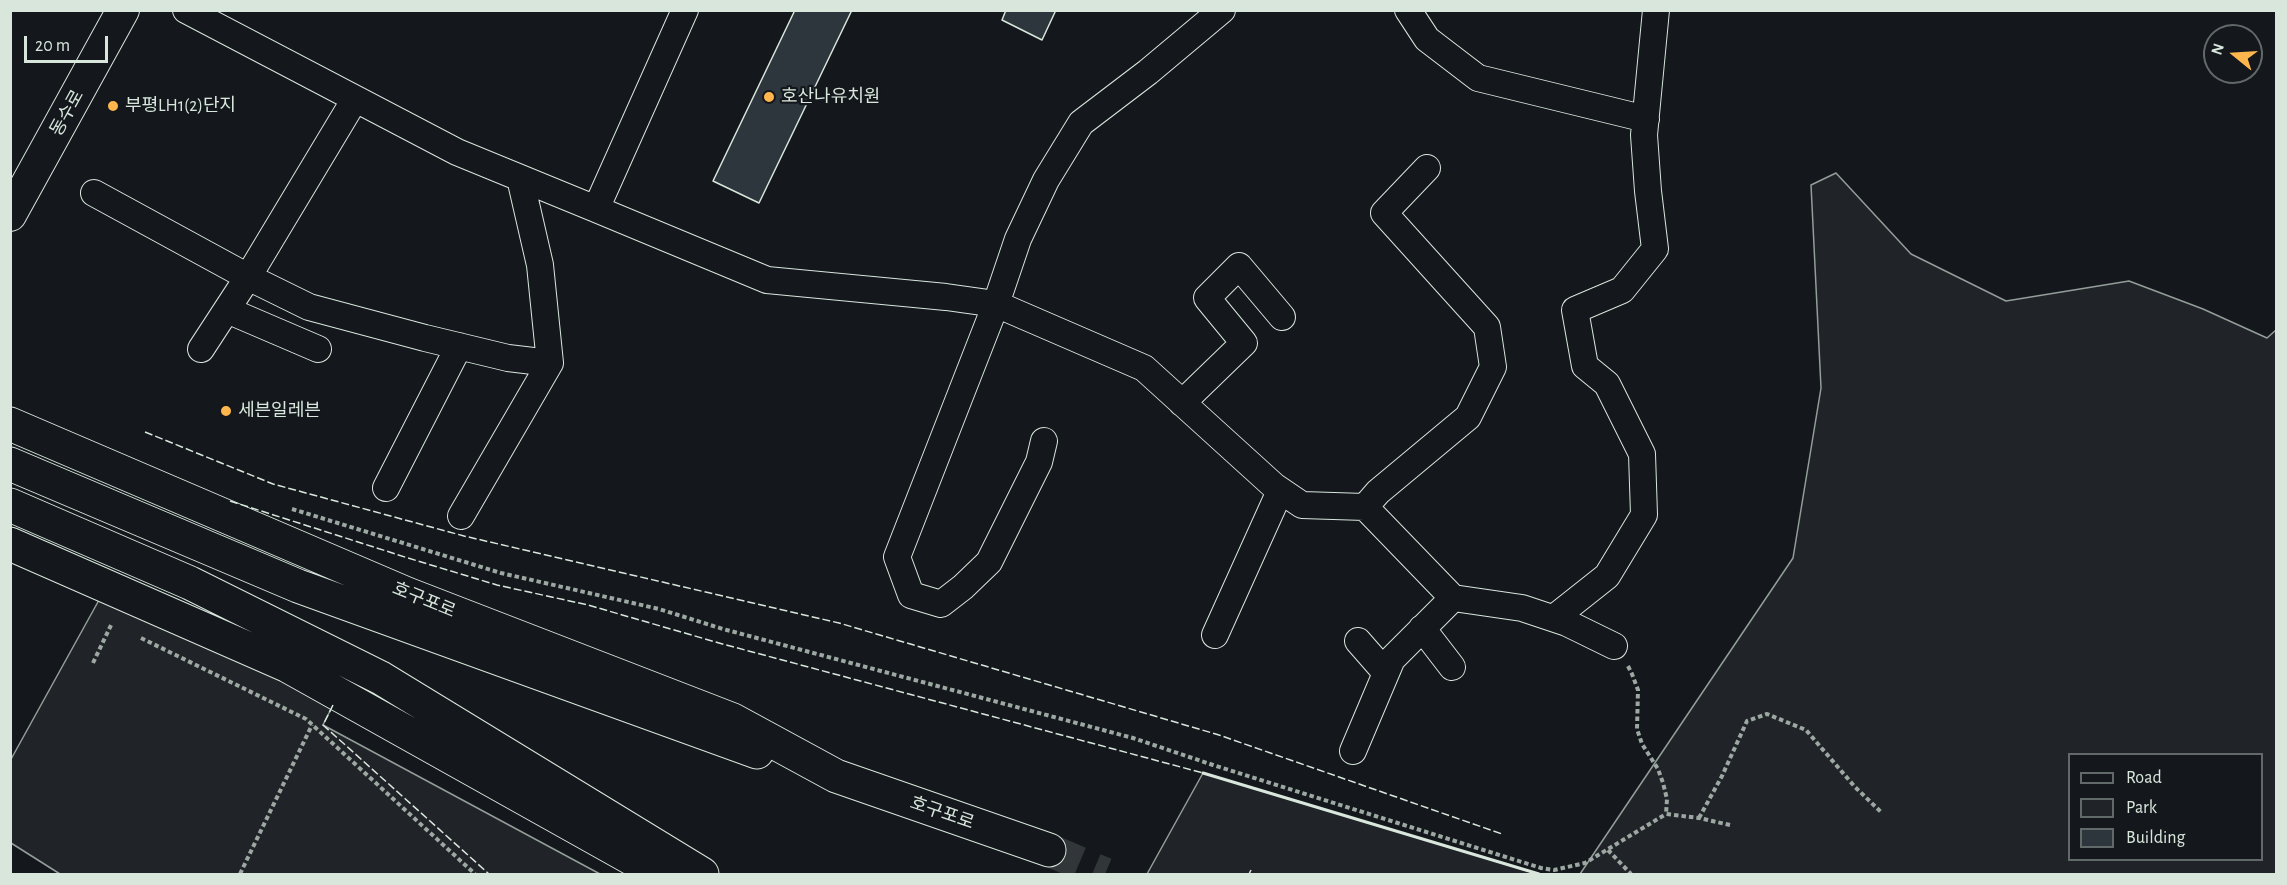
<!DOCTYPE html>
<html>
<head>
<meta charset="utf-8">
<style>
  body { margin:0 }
  #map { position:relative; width:2287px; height:885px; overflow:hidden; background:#14181c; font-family:"Alegreya Sans",sans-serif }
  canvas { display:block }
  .frame { position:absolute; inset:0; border:12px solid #d8e6dc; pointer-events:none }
  .legend { position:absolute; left:2068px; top:753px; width:195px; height:108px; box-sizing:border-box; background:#14181c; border:2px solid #626a69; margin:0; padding:8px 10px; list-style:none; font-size:18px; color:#d8e6dc }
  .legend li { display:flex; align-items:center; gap:12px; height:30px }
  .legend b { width:30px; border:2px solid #626a69 }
  .north { position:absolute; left:2203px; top:24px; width:60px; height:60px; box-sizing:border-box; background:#14181c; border:2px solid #626a69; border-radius:50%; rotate:288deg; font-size:16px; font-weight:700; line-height:24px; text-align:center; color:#d8e6dc }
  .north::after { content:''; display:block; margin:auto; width:21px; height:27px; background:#ffb74d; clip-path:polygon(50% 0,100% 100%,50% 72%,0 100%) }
  .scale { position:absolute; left:24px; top:36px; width:84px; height:27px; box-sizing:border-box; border:3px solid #d8e6dc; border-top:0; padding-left:8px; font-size:18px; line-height:21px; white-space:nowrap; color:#d8e6dc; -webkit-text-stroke:4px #14181c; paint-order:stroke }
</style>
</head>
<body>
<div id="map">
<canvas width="2287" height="885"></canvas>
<div class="frame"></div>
<ul class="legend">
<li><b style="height:8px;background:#14181c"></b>Road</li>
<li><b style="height:16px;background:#202428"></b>Park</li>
<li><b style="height:16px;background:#2c363c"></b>Building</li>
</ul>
<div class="north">N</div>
<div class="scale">20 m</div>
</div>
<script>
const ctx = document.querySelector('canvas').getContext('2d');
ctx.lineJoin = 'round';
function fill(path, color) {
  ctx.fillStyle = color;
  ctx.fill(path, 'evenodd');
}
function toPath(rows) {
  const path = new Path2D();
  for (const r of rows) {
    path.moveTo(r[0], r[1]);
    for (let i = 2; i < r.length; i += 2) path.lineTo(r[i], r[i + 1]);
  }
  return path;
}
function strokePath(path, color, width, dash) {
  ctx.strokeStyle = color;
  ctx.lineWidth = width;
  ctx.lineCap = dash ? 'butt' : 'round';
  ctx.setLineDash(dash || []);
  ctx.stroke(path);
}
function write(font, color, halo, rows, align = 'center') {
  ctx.font = font + ' "Alegreya Sans","Noto Sans KR",sans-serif';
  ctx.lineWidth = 4.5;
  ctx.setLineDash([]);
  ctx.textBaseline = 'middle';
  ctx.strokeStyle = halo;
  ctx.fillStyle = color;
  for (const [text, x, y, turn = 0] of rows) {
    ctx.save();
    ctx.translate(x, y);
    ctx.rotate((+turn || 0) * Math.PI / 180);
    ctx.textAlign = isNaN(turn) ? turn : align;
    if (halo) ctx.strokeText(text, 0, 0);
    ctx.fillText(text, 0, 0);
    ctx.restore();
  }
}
const green = toPath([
  [1836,173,1911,254,2006,301,2129,281,2203,309,2267,338,2276,330,2276,874,1580,874,1793,558,1821,388,1811,185,1836,173],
  [2070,754,2262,754,2262,860,2070,860,2070,754],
  [104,591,334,703,323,725,600,874,60,874,11,843,10,761,104,591],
  [1203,773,1538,874,1539,874,1147,874,1203,773]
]);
const building = toPath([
  [795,10,852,10,759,203,713,181,795,10],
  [1006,10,1056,10,1042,40,1002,20,1006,10]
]);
const secondaryTunnel = toPath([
  [1049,850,1105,874]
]);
const path = toPath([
  [292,509,501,573,659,609,723,629,1133,738,1213,765,1541,868,1554,870,1585,863,1666,814],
  [141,638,306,719,475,874],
  [93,663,112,623],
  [1628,666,1632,674,1638,690,1637,729,1642,744,1658,769,1663,783,1667,799,1666,814,1699,818,1730,825],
  [1699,818,1722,776,1747,721,1767,714,1806,730,1855,787,1881,812],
  [1608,850,1631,874],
  [240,874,312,725]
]);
const minor = toPath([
  [186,10,457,152,596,209,685,10],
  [1408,10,1427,39,1478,78,1646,119],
  [94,193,248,277,355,99],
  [596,209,767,280,946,297,996,304,1144,368,1274,486,1302,505,1365,507,1378,492,1468,417,1493,367,1487,327,1384,213,1427,168],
  [227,310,318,349],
  [201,349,248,277,309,307,425,338,508,358,550,363,540,265,520,178],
  [1182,403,1244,343,1207,298,1239,266,1282,317],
  [1044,441,1039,462,989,562,963,587,941,604,911,595,897,557,996,304,1018,239,1046,180,1081,123,1148,72,1222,10],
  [386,488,459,346],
  [461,516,550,363],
  [1453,598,1522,608,1567,623,1614,646],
  [1554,618,1607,576,1644,515,1642,454,1607,384,1585,366,1575,310,1622,290,1655,249,1648,191,1644,135,1656,10],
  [1422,628,1452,667],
  [1215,635,1280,491],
  [1358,641,1386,673],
  [1353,751,1392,659,1453,598,1365,507]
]);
const tertiary = toPath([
  [10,215,123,10]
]);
const secondary = toPath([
  [10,424,407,594,733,720,836,776,1049,850],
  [10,464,298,586,757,752],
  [10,505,190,583,381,678,702,874],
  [10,544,288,666,640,863,667,874]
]);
const fence = toPath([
  [145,432,273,484,464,536,839,623,1219,735,1502,834],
  [230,501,408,558,497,585,588,605,719,643,1203,773],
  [333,705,323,725,489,874],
  [1249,874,1251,870]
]);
const wall = toPath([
  [1203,773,1539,874]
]);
const markers = [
  [769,97,6,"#ffb74d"],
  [113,106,6,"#ffb74d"],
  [226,411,6,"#ffb74d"]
];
const poiNames = [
  ["호산나유치원",781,97],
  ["부평LH1(2)단지",125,106],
  ["세븐일레븐",238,411]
];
const streetNames = [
  ["동수로",67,113,-61],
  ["호구포로",424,600,22],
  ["호구포로",942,813,19]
];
fill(green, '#202428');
strokePath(green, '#939e99', 1.5);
fill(building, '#2c363c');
strokePath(building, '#d8e6dc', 1.5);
strokePath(secondaryTunnel, '#313739', 33, [33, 16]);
strokePath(minor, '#d8e6dc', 28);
strokePath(tertiary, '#d8e6dc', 34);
strokePath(secondary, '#d8e6dc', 35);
strokePath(path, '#9da8a2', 4, [4.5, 3]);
strokePath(minor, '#14181c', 26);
strokePath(tertiary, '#14181c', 32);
strokePath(secondary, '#14181c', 33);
strokePath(fence, '#d8e6dc', 1.5, [8, 3]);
strokePath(wall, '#d8e6dc', 3);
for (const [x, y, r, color] of markers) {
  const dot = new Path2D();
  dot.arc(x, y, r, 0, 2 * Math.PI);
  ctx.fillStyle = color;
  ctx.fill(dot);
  strokePath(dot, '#14181c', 2);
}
write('18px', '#d8e6dc', '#14181c', poiNames, 'left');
write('18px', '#d8e6dc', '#14181c', streetNames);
</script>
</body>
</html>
